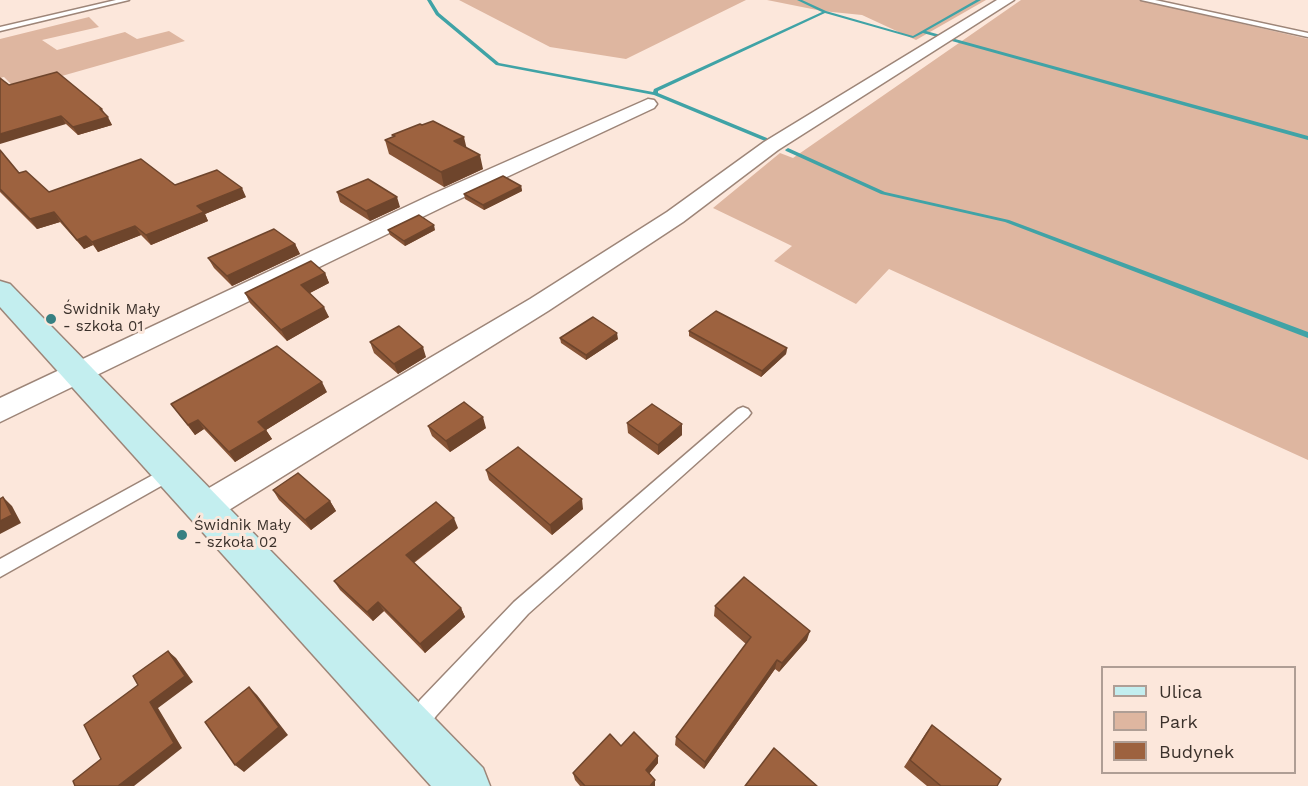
<!DOCTYPE html>
<html>
<head>
<meta charset="utf-8">
<style>
  body { margin:0 }
  #map { position:relative; width:1308px; height:786px; overflow:hidden; background:#fce7db; font-family:"Work Sans",sans-serif }
  canvas { display:block }
  .legend { position:absolute; left:1101px; top:666px; width:195px; height:108px; box-sizing:border-box; background:#fce7db; border:2px solid #af9e95; margin:0; padding:8px 10px; list-style:none; font-size:18px; color:#3b312b }
  .legend li { display:flex; align-items:center; gap:12px; height:30px }
  .legend b { width:30px; border:2px solid #af9e95 }
</style>
</head>
<body>
<div id="map">
<canvas width="1308" height="786"></canvas>
<ul class="legend">
<li><b style="height:8px;background:#c3eeef"></b>Ulica</li>
<li><b style="height:16px;background:#deb6a0"></b>Park</li>
<li><b style="height:16px;background:#9d623f"></b>Budynek</li>
</ul>
</div>
<script>
const ctx = document.querySelector('canvas').getContext('2d');
ctx.lineJoin = 'round';
function fill(path, color) {
  ctx.fillStyle = color;
  ctx.fill(path, 'evenodd');
}
function toPath(rows) {
  const path = new Path2D();
  for (const r of rows) {
    path.moveTo(r[0], r[1]);
    for (let i = 2; i < r.length; i += 2) path.lineTo(r[i], r[i + 1]);
  }
  return path;
}
function strokePath(path, color, width, dash) {
  ctx.strokeStyle = color;
  ctx.lineWidth = width;
  ctx.lineCap = dash ? 'butt' : 'round';
  ctx.setLineDash(dash || []);
  ctx.stroke(path);
}
function write(font, color, halo, rows, align = 'center') {
  ctx.font = font + ' "Work Sans",sans-serif';
  ctx.lineWidth = 6;
  ctx.setLineDash([]);
  ctx.textBaseline = 'middle';
  ctx.strokeStyle = halo;
  ctx.fillStyle = color;
  for (const [text, x, y, turn = 0] of rows) {
    ctx.save();
    ctx.translate(x, y);
    ctx.rotate((+turn || 0) * Math.PI / 180);
    ctx.textAlign = isNaN(turn) ? turn : align;
    if (halo) ctx.strokeText(text, 0, 0);
    ctx.fillText(text, 0, 0);
    ctx.restore();
  }
}
const green = toPath([
  [459,0,746,0,626,59,550,47],
  [767,0,986,0,916,40,862,15,822,11],
  [1021,0,1139,0,1308,39,1308,460,889,269,856,304,774,261,792,246,713,208,780,153,793,158],
  [89,17,99,27,42,40,57,50,125,32,137,39,169,31,185,41,16,89,4,77,0,78,0,39]
]);
const stream = toPath([
  [427,0,431,0,439,13,499,63,653,92,654,89,822,12,797,0,802,0,826,11,913,36,976,0,981,0,926,31,1308,136,1308,140,923,33,913,38,825,13,658,91,658,93,767,138,767,140,765,141,654,95,496,65,436,15,427,0],
  [788,148,885,192,1009,220,1308,332,1308,338,1005,222,881,194,786,151,785,150,788,148]
]);
const lane = toPath([
  [116,0,129,0,0,31,0,27,116,0],
  [1141,0,1155,0,1308,33,1308,37,1141,0],
  [743,407,748,409,751,413,748,417,528,614,436,716,422,735,414,738,406,735,403,727,420,700,514,602,738,409,743,407],
  [171,465,177,467,179,472,177,477,0,577,0,559,171,465]
]);
const street = toPath([
  [997,0,1014,0,778,150,683,222,548,311,216,518,204,522,192,518,187,508,192,498,530,299,667,212,764,142,997,0],
  [648,99,654,100,657,104,654,108,449,204,0,422,0,398,433,194,648,99]
]);
const secondary = toPath([
  [0,281,10,284,483,768,490,786,431,786,0,307,0,281]
]);
const wall = toPath([
  [9,85,102,109,112,125,78,135,66,124],
  [392,135,466,148,483,169,444,187,389,154,385,140,393,137],
  [0,150,19,173,49,192,175,185,246,197,205,214,208,221,151,245,141,235,98,252,93,245,84,249,60,222,37,229,0,192],
  [521,186,522,191,484,210,465,199,464,194],
  [337,192,400,207,370,221,340,202],
  [388,230,435,230,405,246,390,235],
  [295,244,300,254,232,286,214,268,208,258],
  [325,273,329,283,310,293,329,317,287,341,250,303,245,293],
  [689,331,787,348,786,354,761,377,689,336],
  [560,338,618,339,586,360,561,343],
  [370,342,426,357,398,374,374,353],
  [327,392,266,430,272,439,235,462,204,429,195,435,171,404],
  [627,423,682,435,658,455,628,433],
  [428,426,486,428,450,452,432,436],
  [486,470,583,509,552,535,489,480],
  [273,490,330,501,336,511,311,530,279,500],
  [458,528,414,563,461,608,465,617,425,653,384,611,373,621,340,590,334,581],
  [715,606,807,640,779,672,775,669,704,769,675,745,676,737,746,644,714,616],
  [932,725,997,786,927,786,904,767,926,733],
  [621,746,658,763,649,774,655,786,580,786,575,780,573,773]
]);
const shadedWall = toPath([
  [61,116,66,124,0,144,0,134],
  [108,117,112,125,78,135,73,127],
  [464,137,467,150,454,141],
  [480,155,483,169,444,187,441,172],
  [521,186,522,191,484,210,483,205],
  [242,188,246,197,205,214,208,221,151,245,146,235,197,206],
  [397,197,400,207,370,221,366,211],
  [54,212,60,222,37,229,30,219],
  [434,225,435,230,405,246,404,241],
  [135,226,141,235,98,252,92,242],
  [86,236,93,245,84,249,77,240],
  [295,244,300,254,232,286,227,276],
  [325,273,329,283,306,295,301,285],
  [324,307,329,317,287,341,281,330],
  [617,333,618,339,586,360,586,355],
  [423,347,426,357,398,374,394,364],
  [787,348,786,354,761,377,762,371],
  [322,382,327,392,266,430,272,439,235,462,229,452,258,422],
  [483,417,486,428,450,452,446,441],
  [198,420,204,429,195,435,188,425],
  [682,424,682,435,658,455,658,445],
  [3,497,12,506,21,523,0,534,0,521],
  [582,499,583,509,552,535,550,525],
  [330,501,336,511,311,530,305,520],
  [454,518,458,528,410,565,406,555],
  [378,602,384,611,373,621,367,612],
  [461,608,465,617,425,653,420,644],
  [810,631,807,640,779,672,782,663],
  [168,651,176,658,193,682,158,708,182,748,134,786,118,786,150,702],
  [777,660,775,669,704,769,705,762],
  [249,687,257,695,288,735,244,772,235,765],
  [658,756,658,763,646,777,646,770],
  [655,780,655,786,650,786]
]);
const building = toPath([
  [57,72,102,109,100,109,108,117,73,127,61,116,0,134,0,78,9,85,57,72],
  [433,121,464,137,454,141,480,155,441,172,385,140,395,136,392,135,420,124,422,125,433,121],
  [0,150,19,173,26,171,49,192,141,159,175,185,217,170,242,188,197,206,204,212,146,235,135,226,92,242,86,236,77,240,54,212,30,219,0,189,0,150],
  [503,176,521,186,483,205,464,194,503,176],
  [368,179,397,197,366,211,337,192,368,179],
  [419,215,434,225,404,241,388,230,419,215],
  [274,229,295,244,227,276,208,258,274,229],
  [311,261,325,273,301,285,324,307,281,330,245,293,311,261],
  [716,311,787,348,762,371,689,331,716,311],
  [593,317,617,333,586,355,560,338,593,317],
  [399,326,423,347,394,364,370,342,399,326],
  [277,346,322,382,258,422,266,430,229,452,198,420,188,425,171,404,277,346],
  [464,402,483,417,446,441,428,426,464,402],
  [652,404,682,424,658,445,627,423,652,404],
  [518,447,582,499,550,525,486,470,518,447],
  [298,473,330,501,305,520,273,490,298,473],
  [3,497,12,515,0,521,0,499,3,497],
  [436,502,454,518,406,555,461,608,420,644,378,602,367,612,334,581,436,502],
  [744,577,810,631,782,663,777,660,705,762,676,737,751,637,715,606,744,577],
  [168,651,185,676,150,702,174,743,118,786,75,786,73,781,101,759,84,725,138,685,133,676,168,651],
  [249,687,279,727,235,765,205,722,249,687],
  [932,725,1001,779,997,786,941,786,910,760,932,725],
  [634,732,658,756,646,770,655,780,650,786,585,786,573,773,610,734,621,746,634,732],
  [774,748,817,786,745,786,774,748]
]);
const markers = [
  [51,319,6,"#378082"],
  [182,535,6,"#378082"]
];
const poiNames = [
  ["Świdnik Mały",63,310],
  ["- szkoła 01",63,327],
  ["Świdnik Mały",194,526],
  ["- szkoła 02",194,543]
];
fill(green, '#deb6a0');
fill(stream, '#40a3a6');
strokePath(lane, '#9d8578', 3);
strokePath(street, '#9d8578', 3);
strokePath(secondary, '#9d8578', 3);
fill(lane, '#fff');
fill(street, '#fff');
fill(secondary, '#c3eeef');
fill(wall, '#875436');
fill(shadedWall, '#6e452c');
fill(building, '#9d623f');
strokePath(building, '#6e452c', 1.5);
for (const [x, y, r, color] of markers) {
  const dot = new Path2D();
  dot.arc(x, y, r, 0, 2 * Math.PI);
  ctx.fillStyle = color;
  ctx.fill(dot);
  strokePath(dot, '#fce7db', 2);
}
write('15px', '#3b312b', '#fce7db', poiNames, 'left');
</script>
</body>
</html>
